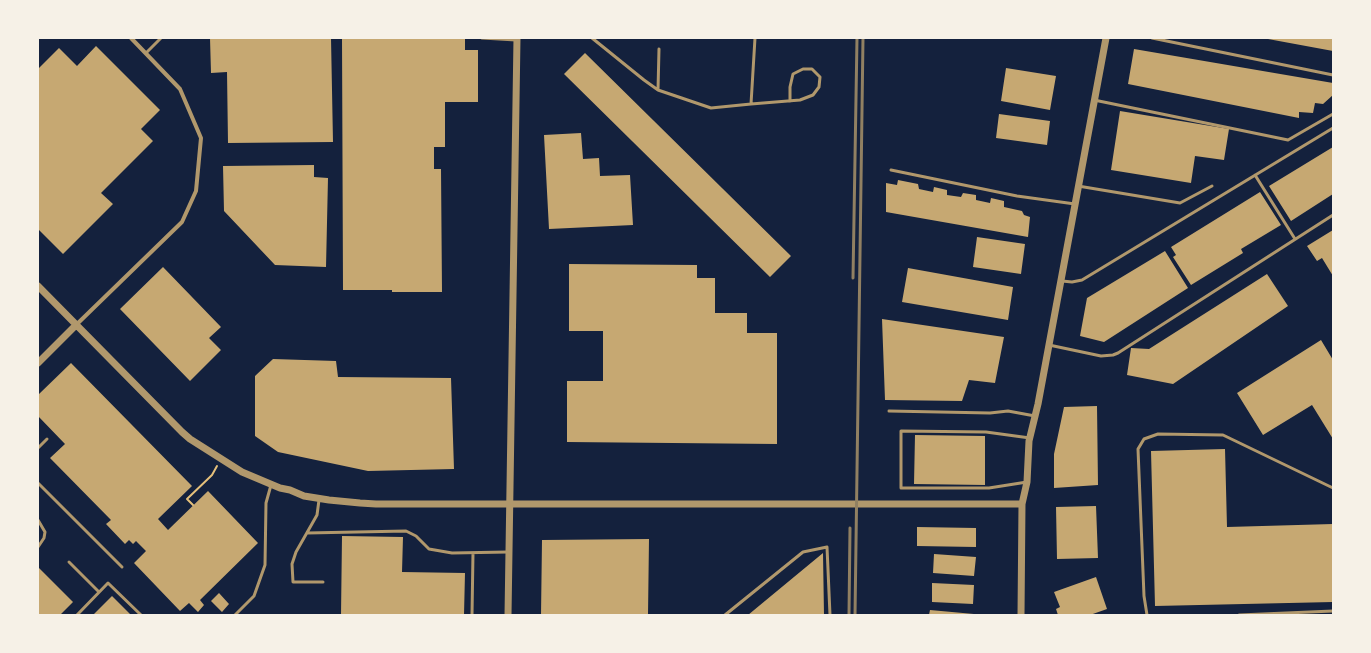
<!DOCTYPE html>
<html>
<head>
<meta charset="utf-8">
<style>
  body { margin:0 }
  #map { position:relative; width:1371px; height:653px; overflow:hidden; background:#14213d; font-family:Jost,sans-serif }
  canvas { display:block }
  .frame { position:absolute; inset:0; border:39px solid #f6f1e7; pointer-events:none }
</style>
</head>
<body>
<div id="map">
<canvas width="1371" height="653"></canvas>
<div class="frame"></div>
</div>
<script>
const ctx = document.querySelector('canvas').getContext('2d');
ctx.lineJoin = 'round';
function fill(path, color) {
  ctx.fillStyle = color;
  ctx.fill(path, 'evenodd');
}
function toPath(rows) {
  const path = new Path2D();
  for (const r of rows) {
    path.moveTo(r[0], r[1]);
    for (let i = 2; i < r.length; i += 2) path.lineTo(r[i], r[i + 1]);
  }
  return path;
}
function strokePath(path, color, width, dash) {
  ctx.strokeStyle = color;
  ctx.lineWidth = width;
  ctx.lineCap = dash ? 'butt' : 'round';
  ctx.setLineDash(dash || []);
  ctx.stroke(path);
}
const building = toPath([
  [210,38,331,38,333,142,228,143,227,72,211,73],
  [342,38,465,38,465,50,478,50,478,102,445,102,445,147,434,147,434,169,441,169,442,292,392,292,392,290,343,290],
  [1268,38,1333,38,1333,51,1268,39],
  [96,46,160,110,141,129,153,141,101,193,113,204,63,254,38,229,38,69,59,48,77,66],
  [1134,49,1333,83,1333,95,1323,104,1315,103,1313,113,1299,112,1299,118,1128,84],
  [585,53,791,256,770,277,564,74],
  [1006,68,1056,76,1050,110,1001,101],
  [1120,111,1229,129,1224,160,1195,156,1191,183,1111,170],
  [999,114,1050,121,1047,145,996,138],
  [581,133,583,159,599,158,600,176,630,175,633,225,549,229,544,135],
  [1333,147,1333,194,1291,221,1269,186],
  [314,165,314,177,328,178,326,267,275,265,224,211,223,166],
  [898,180,918,184,919,189,933,192,934,187,947,190,947,195,961,197,963,193,976,195,976,200,990,203,991,198,1004,201,1004,207,1022,211,1024,215,1030,217,1028,237,886,212,886,183,897,185],
  [1260,192,1281,225,1241,249,1243,253,1191,285,1173,257,1176,255,1171,247],
  [1333,230,1333,276,1322,258,1317,261,1307,246],
  [977,237,1025,244,1021,274,973,267],
  [1165,251,1188,288,1104,342,1080,336,1087,298],
  [569,264,697,265,697,278,715,278,715,313,747,313,747,333,777,333,777,444,567,442,567,381,603,381,603,331,569,331],
  [163,267,221,327,209,338,221,350,190,381,120,309],
  [908,268,1013,287,1008,320,902,302],
  [1267,274,1288,306,1173,384,1127,375,1131,348,1149,349],
  [882,319,1004,337,995,383,969,380,962,401,885,400],
  [1321,340,1333,360,1333,439,1312,405,1263,435,1237,393],
  [273,359,336,361,338,377,451,378,454,469,368,471,278,452,255,436,255,376],
  [71,363,192,486,158,519,168,530,208,491,258,543,200,600,204,605,198,612,189,603,180,611,134,563,146,551,136,541,133,544,129,540,125,544,106,524,111,520,50,458,65,444,38,416,38,395],
  [1097,406,1098,485,1054,488,1054,454,1064,407],
  [915,435,985,436,985,485,914,484],
  [1225,449,1227,527,1333,524,1333,602,1155,606,1151,451],
  [1096,506,1098,558,1057,559,1056,507],
  [917,527,976,528,976,547,917,546],
  [342,536,403,537,402,572,465,573,464,615,341,615],
  [649,539,648,615,541,615,542,540],
  [823,553,824,615,748,615],
  [934,554,976,557,974,576,933,573],
  [39,568,73,602,60,615,38,615,38,569],
  [1096,577,1107,609,1090,615,1058,615,1056,609,1060,607,1054,592],
  [932,583,974,585,973,604,932,602],
  [219,593,229,604,222,612,211,601],
  [112,596,131,615,93,615],
  [930,610,974,614,974,615,929,615]
]);
const path = toPath([
  [193,505,187,499,212,475,217,466]
]);
const service = toPath([
  [482,38,516,40],
  [592,38,644,80,658,90,711,108,751,104,755,38],
  [1152,38,1333,75],
  [146,53,161,38],
  [658,90,659,49],
  [1094,100,1288,140,1333,114],
  [751,104,800,100,813,95,819,87,820,77,812,69,803,69,793,74,790,87,790,101],
  [891,170,1017,196,1075,204],
  [1255,175,1295,239],
  [1078,186,1180,203,1212,186],
  [1062,281,1072,282,1082,280,1333,128],
  [1049,345,1101,356,1113,355,1118,353,1333,215],
  [889,411,990,413,1008,411,1035,416],
  [38,448,47,439],
  [1027,482,989,488,901,488,901,431,986,432,1030,438],
  [38,483,122,567],
  [319,500,317,515,296,552,292,564,293,582,323,582],
  [38,520,45,532,44,538,38,547],
  [307,533,406,531,416,536,429,549,452,553,508,552],
  [69,562,99,592],
  [77,615,108,583,141,615],
  [235,615,254,596,265,565,266,503,271,485],
  [472,615,473,553],
  [725,615,803,552,827,547,830,615],
  [1147,615,1144,596,1138,449,1144,439,1158,434,1223,435,1333,488],
  [1239,615,1333,611]
]);
const minor = toPath([
  [76,325,182,222,196,191,201,138,180,89,131,38]
]);
const tertiary = toPath([
  [38,286,182,432,190,439,242,472,280,488,290,490,304,496,329,500,360,503,376,504,1022,504],
  [38,363,76,325],
  [508,615,517,38],
  [1021,615,1022,504,1027,482,1029,441,1038,404,1106,38]
]);
const rail = toPath([
  [853,278,857,38],
  [849,615,850,528],
  [855,615,863,38]
]);
fill(building, '#c6a872');
strokePath(path, '#e5c07b', 2);
strokePath(service, '#b1986c', 3);
strokePath(minor, '#b1986c', 4);
strokePath(tertiary, '#b1986c', 7);
strokePath(rail, '#918062', 3);
</script>
</body>
</html>
